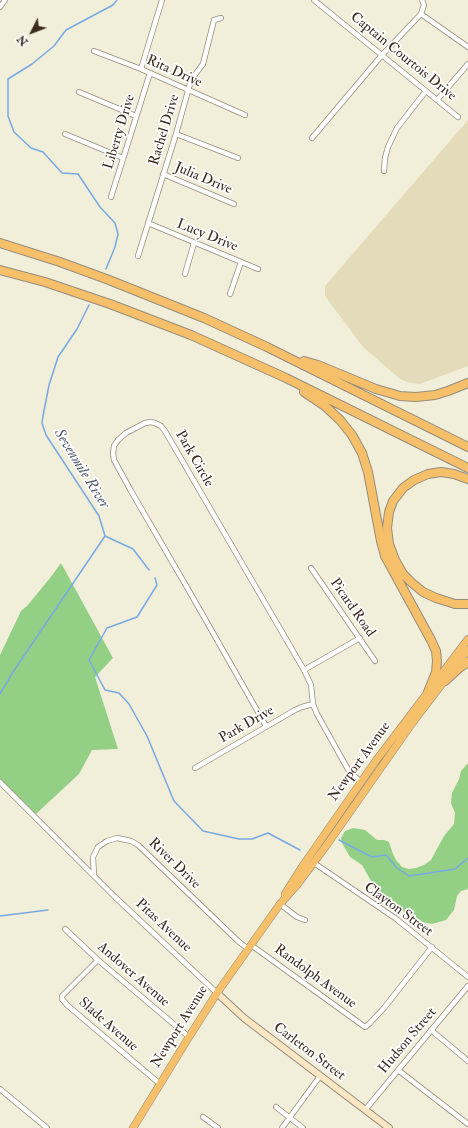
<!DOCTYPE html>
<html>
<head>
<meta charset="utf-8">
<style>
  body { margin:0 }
  #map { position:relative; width:468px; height:1128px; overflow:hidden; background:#f1eeda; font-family:"IM FELL Double Pica",serif }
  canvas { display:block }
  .north { position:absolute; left:12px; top:12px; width:40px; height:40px; -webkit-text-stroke:3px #fff; paint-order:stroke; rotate:228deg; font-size:11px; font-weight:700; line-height:16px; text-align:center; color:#3b2a1e }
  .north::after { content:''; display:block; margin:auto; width:14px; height:18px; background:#3b2a1e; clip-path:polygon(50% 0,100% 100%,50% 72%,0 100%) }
</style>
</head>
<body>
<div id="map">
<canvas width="468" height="1128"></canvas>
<div class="north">N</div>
</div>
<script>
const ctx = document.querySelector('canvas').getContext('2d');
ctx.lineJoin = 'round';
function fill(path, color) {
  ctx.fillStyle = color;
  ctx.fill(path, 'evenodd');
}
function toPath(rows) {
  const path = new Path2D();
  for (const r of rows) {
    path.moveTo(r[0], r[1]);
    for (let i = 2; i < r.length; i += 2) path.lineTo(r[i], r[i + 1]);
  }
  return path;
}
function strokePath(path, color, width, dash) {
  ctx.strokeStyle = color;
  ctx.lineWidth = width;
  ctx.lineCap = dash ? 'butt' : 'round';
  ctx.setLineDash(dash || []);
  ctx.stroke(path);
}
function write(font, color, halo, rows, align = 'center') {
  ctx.font = font + ' "IM FELL Double Pica",serif';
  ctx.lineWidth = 3.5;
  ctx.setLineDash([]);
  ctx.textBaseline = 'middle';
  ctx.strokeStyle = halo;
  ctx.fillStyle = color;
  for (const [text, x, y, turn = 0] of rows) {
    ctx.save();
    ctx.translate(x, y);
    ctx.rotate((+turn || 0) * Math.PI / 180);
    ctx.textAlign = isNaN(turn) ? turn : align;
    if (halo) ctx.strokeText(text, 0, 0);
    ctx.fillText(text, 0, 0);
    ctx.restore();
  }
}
const built = toPath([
  [468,120,468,366,420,384,407,382,400,379,363,347,325,296,325,286]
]);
const green = toPath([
  [61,563,113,658,95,677,118,749,92,750,79,774,36,814,0,779,0,655,21,611,27,606,50,578],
  [468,763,468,889,461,891,457,896,454,910,446,920,432,924,418,921,411,918,405,913,397,904,392,902,379,892,375,888,362,865,350,857,342,843,341,838,345,831,353,828,365,830,377,840,384,840,389,842,393,854,396,860,402,867,409,869,416,868,424,865,431,860,444,836,454,824,455,813,451,803,452,793,459,779,461,771]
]);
const stream = toPath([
  [106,269,115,247,118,234,115,223,100,207,78,174,62,173,43,152,31,148,14,132,8,116,8,79,32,64,54,46,66,30,113,5,117,0],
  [105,536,133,549,149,570],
  [155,578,157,585,137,617,107,628,89,660,105,690,119,693,129,704,147,736,174,801,203,831,239,839,252,839,268,833,300,850],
  [0,694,13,672,105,536,99,516,46,435,42,423,43,416,49,385,58,357,77,329,89,305],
  [339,840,372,857,386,855,396,867,409,876,455,869,468,858],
  [0,916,48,910]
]);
const street = toPath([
  [314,0,458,117],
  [0,7,5,0],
  [421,14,468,47],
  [94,51,141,69,245,115],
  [141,69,162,0],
  [79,92,136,116],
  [437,100,468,64],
  [65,134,123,158],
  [176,134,238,158],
  [312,138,382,55,421,14,424,5,422,0],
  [384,171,385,158,388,147,397,128,426,91],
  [163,174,234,204],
  [111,197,150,73],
  [148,223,258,269],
  [138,256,176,134,191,80,203,64,214,20,221,18],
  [185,274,194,243],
  [230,294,241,262],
  [311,568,375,661],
  [304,670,360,638],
  [266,726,192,596,131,491,114,460,113,453,114,446,118,440,126,433,145,423,151,422,155,423,161,426,165,431,304,670,311,685,313,704,317,714,350,773,362,782],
  [195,768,295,710,302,707,313,704],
  [0,782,115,897,217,993],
  [314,863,395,918,468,977],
  [94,875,93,857,98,847,107,841,117,838,131,841,138,845,238,941,248,949],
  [280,904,297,917,305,920],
  [65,929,98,960,189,1037],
  [251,945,365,1027,369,1024,384,1008,432,947],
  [98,960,62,996,62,999,67,1005,160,1084],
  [431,1030,468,1061],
  [398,1070,468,1124],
  [0,1089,47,1128],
  [276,1107,303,1128],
  [365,1110,468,986],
  [203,1117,218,1128],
  [282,1128,320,1076]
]);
const secondary = toPath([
  [217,993,244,1018,389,1128]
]);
const primary = toPath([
  [285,894,302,867,375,762,468,639],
  [133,1128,189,1037,217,993,280,904,297,885,326,846,413,722,468,650]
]);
const highway = toPath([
  [0,243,60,262,109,280,204,318,267,347,468,447],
  [0,270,45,282,110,304,191,335,286,378,468,468],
  [304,361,318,365,376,389,400,396,416,397,435,395,448,391,468,383],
  [304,392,325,406,340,420,352,435,362,453,368,472,381,541,385,556,431,640,436,651,437,661,436,672,428,692],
  [468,479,454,474,441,472,428,474,414,480,403,488,393,501,389,512,387,528,389,544,395,560,403,574,412,583,423,592,436,598,455,604,468,604],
  [445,681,458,669,468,662]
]);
const streetNames = [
  ["Captain Courtois Drive",403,57,39],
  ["Rita Drive",174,72,24],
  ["Rachel Drive",165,130,-73],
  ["Liberty Drive",120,132,-73],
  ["Julia Drive",203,179,23],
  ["Lucy Drive",207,236,22],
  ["Park Circle",194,459,60],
  ["Picard Road",352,608,55],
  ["Park Drive",247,725,-30],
  ["Newport Avenue",360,762,-54],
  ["River Drive",174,864,44],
  ["Clayton Street",398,910,36],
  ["Pitas Avenue",163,926,43],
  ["Andover Avenue",133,975,41],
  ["Randolph Avenue",315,977,36],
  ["Slade Avenue",108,1025,41],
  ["Newport Avenue",180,1027,-58],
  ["Hudson Street",408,1041,-50],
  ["Carleton Street",309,1052,37]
];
const waterNames = [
  ["Sevenmile River",81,469,58]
];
fill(built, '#e4dbba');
fill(green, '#93d086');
strokePath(stream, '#77a9e3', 1.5);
strokePath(street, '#968c7c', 6);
strokePath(secondary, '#968c7c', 8);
strokePath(primary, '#968c7c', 8);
strokePath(highway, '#968c7c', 10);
strokePath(street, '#fff', 4.5);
strokePath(secondary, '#fbe6c4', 6);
strokePath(primary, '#f6c06b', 7);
strokePath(highway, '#f6c06b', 8);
write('14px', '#3b2a1e', '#fff', streetNames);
write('italic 15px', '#535d6d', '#fff', waterNames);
</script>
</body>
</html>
